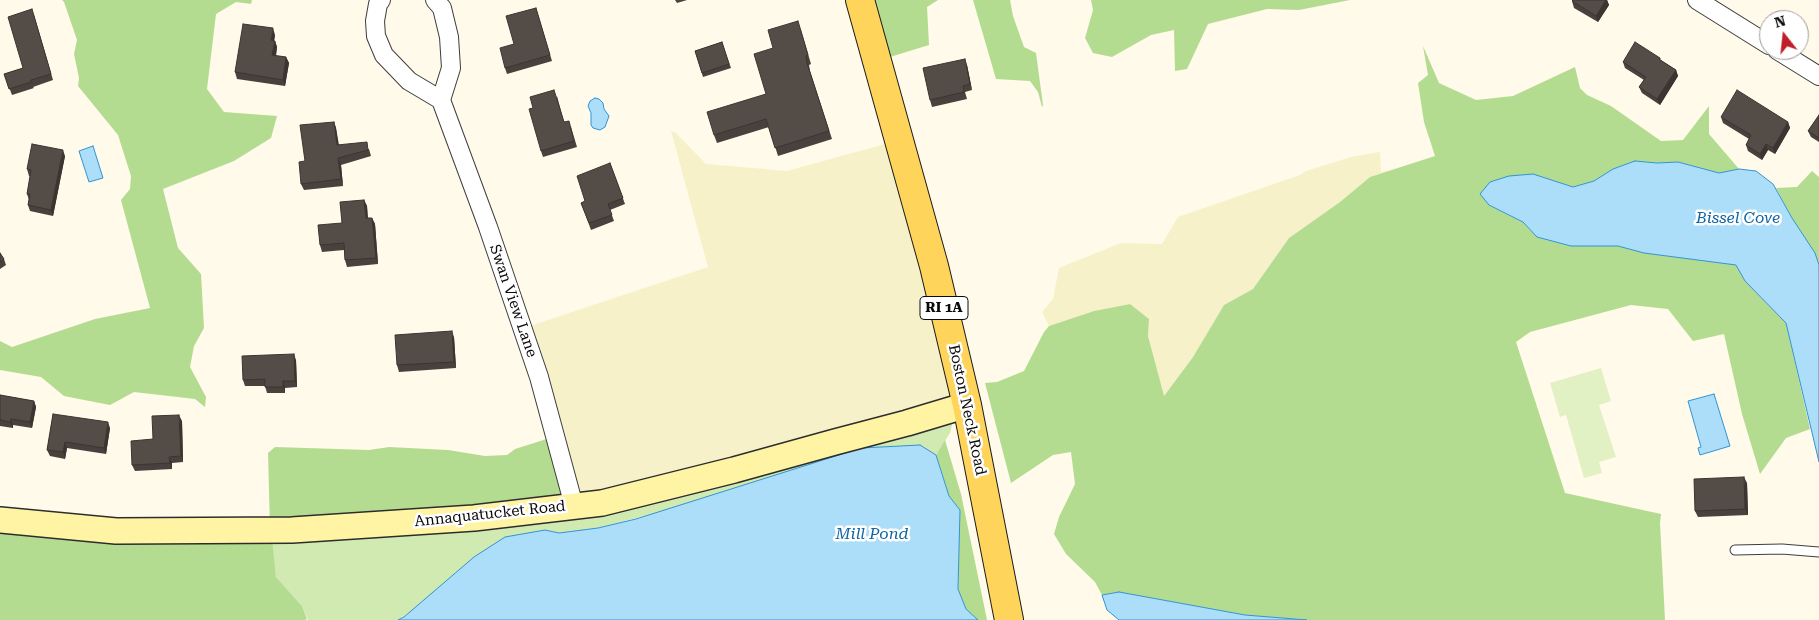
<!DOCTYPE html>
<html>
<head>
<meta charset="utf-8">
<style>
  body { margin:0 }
  #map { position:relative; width:1819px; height:620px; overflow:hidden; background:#fffae9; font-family:"Roboto Serif",serif }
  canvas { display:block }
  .north { position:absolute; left:1759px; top:10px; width:50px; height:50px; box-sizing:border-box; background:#fff; border:1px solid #9d9d9d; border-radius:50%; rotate:344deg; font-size:14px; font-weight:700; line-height:20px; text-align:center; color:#0b0b0b }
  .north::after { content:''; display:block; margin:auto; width:18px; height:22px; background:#c01e28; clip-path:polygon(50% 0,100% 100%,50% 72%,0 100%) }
</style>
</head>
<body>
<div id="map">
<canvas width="1819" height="620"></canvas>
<div class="north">N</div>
</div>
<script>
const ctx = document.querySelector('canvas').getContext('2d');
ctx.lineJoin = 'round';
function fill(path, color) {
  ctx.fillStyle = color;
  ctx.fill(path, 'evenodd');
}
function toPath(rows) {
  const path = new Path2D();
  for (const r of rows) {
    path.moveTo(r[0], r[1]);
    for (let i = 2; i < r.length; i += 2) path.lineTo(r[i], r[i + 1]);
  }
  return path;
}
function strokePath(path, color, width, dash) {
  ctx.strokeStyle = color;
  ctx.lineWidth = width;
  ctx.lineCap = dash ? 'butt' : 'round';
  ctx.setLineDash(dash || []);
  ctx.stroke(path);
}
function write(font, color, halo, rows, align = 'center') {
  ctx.font = font + ' "Roboto Serif",serif';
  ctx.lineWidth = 5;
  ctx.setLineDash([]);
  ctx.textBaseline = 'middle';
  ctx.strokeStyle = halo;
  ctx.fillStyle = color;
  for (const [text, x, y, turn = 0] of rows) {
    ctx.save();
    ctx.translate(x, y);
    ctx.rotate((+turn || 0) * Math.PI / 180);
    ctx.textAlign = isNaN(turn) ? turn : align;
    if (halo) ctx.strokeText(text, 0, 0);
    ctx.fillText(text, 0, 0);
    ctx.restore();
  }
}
const farmland = toPath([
  [671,131,675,132,706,164,787,171,896,141,964,402,574,503,521,329,708,267],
  [1380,152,1381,172,1398,167,1370,177,1340,202,1289,238,1253,289,1224,305,1193,357,1163,397,1148,336,1149,319,1130,304,1094,311,1049,326,1042,312,1053,299,1059,268,1121,243,1162,244,1178,217,1300,175,1306,171,1351,157]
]);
const green = toPath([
  [955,414,950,433,936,455,920,445,598,528,559,533,545,530,398,620,308,620,302,606,276,577,270,528,557,507]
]);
const forest = toPath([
  [62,0,252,0,251,4,236,2,216,14,207,89,224,112,277,116,271,138,234,161,163,189,178,248,201,274,204,328,194,346,190,367,206,397,205,407,195,399,134,392,110,405,64,396,41,377,0,370,0,341,12,347,95,319,150,308,121,200,130,189,131,176,118,135,78,86,79,78,74,54,77,40,64,2],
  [861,0,938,0,927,7,929,45,877,61],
  [973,0,1010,0,1013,16,1024,47,1036,53,1043,105,1042,107,1038,92,1030,81,996,79],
  [1091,0,1350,0,1299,10,1267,9,1208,24,1187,69,1175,71,1174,30,1151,35,1112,57,1093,53,1085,38,1093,10],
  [1423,46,1439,83,1476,100,1513,96,1575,67,1580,88,1587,95,1611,106,1661,141,1683,140,1709,106,1709,134,1739,169,1719,173,1678,162,1657,163,1635,161,1613,169,1594,181,1573,187,1533,174,1489,205,1523,222,1537,237,1571,246,1618,246,1645,253,1736,265,1745,281,1786,323,1810,429,1786,438,1760,474,1742,414,1724,334,1693,341,1668,309,1631,305,1530,332,1516,342,1565,493,1661,514,1660,523,1665,620,1307,620,1245,615,1119,592,1102,595,1095,582,1066,554,1054,534,1059,517,1075,484,1071,452,1053,455,1011,483,985,383,997,382,1024,371,1044,332,1049,326,1094,311,1130,304,1149,319,1148,336,1164,396,1193,357,1224,305,1253,289,1289,238,1340,202,1370,177,1435,156,1424,122,1418,83,1428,75],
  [1812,171,1819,177,1819,265,1815,253,1792,218,1776,188,1797,187],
  [553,437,574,503,271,529,276,577,302,606,307,619,305,620,0,620,0,519,270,528,268,453,275,447,369,450,389,447,448,450,485,456,507,455,515,449],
  [945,440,961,494,987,620,978,620,966,609,958,589,960,510,949,496,936,455]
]);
const pitch = toPath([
  [1601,368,1611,401,1599,405,1616,457,1599,462,1602,473,1584,478,1566,415,1560,417,1550,383]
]);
const water = toPath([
  [595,98,599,99,603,103,604,109,609,116,605,127,600,130,593,128,591,125,591,113,588,106,590,101,595,98],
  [93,146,103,178,89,182,79,151,93,146],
  [1635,161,1657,163,1678,162,1719,173,1739,169,1756,171,1773,184,1792,218,1815,253,1819,265,1819,462,1786,323,1745,281,1736,265,1644,253,1618,246,1571,246,1537,237,1523,222,1489,205,1480,194,1490,182,1509,176,1533,174,1573,187,1594,181,1613,169,1635,161],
  [1714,394,1730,446,1700,455,1698,448,1701,447,1688,401,1714,394],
  [920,445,936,455,949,496,960,510,958,589,966,609,978,620,398,620,404,617,474,557,505,537,545,530,559,533,598,528,636,519,861,448,920,445],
  [1119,592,1245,615,1307,620,1119,620,1107,610,1102,595,1119,592]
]);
const lane = toPath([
  [1735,550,1782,549,1819,552]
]);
const street = toPath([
  [381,0,378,4,375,21,376,36,384,55,409,81,441,100],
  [435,0,442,8,449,37,451,68,441,100,488,227,539,377,574,506],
  [1697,0,1769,45],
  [1777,50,1819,76]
]);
const secondary = toPath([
  [0,520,116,531,292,530,474,518,602,503,734,470,835,442,907,423,967,405]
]);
const primary = toPath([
  [860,0,934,266,967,405,1009,620]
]);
const wall = toPath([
  [675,0,687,0,677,3],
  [1573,0,1607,0,1609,5,1598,22,1574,8,1572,1],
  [536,8,552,61,507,74,505,68,514,44],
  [34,15,53,80,33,87,34,88,12,95,4,74,23,68],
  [801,30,811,64,809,65,810,71,832,139,778,156,769,127,717,143,714,135,766,94,773,48],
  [275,35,274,41,275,41,277,47,276,56,286,57,289,63,285,86,237,79,235,72],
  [722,42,731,68,703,77,695,51],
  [1661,60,1676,70,1678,76,1660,105,1642,93,1639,87,1644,80,1625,68,1623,62],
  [967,65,972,90,965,92,967,99,932,107,930,100],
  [557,96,564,122,571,127,577,147,543,157,541,151],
  [1819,115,1819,142,1811,137,1808,131],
  [1721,117,1788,122,1790,128,1775,154,1768,150,1762,160,1748,151,1746,145,1749,139,1723,123],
  [334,122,336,128,339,145,369,149,371,156,341,165,343,186,304,190,301,184,305,161],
  [65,156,53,216,30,211,28,205,29,200,27,194,30,176,29,176,27,169],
  [610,163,625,204,610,210,614,221,591,230,581,203,585,201],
  [364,200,367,206,368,218,372,218,375,224,378,264,347,267,345,260,344,250,322,252,320,245],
  [0,253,4,259,6,265,0,269],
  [454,337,456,368,399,372,397,365],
  [296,360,297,387,285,388,285,393,267,393,265,386,245,386,243,380],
  [0,395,34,401,36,407,32,428,13,425,13,428,0,426],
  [53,414,110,428,106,454,67,448,65,459,50,456,47,450],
  [182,421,183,462,172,463,172,469,135,471,132,465,153,439],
  [1747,483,1748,515,1698,517,1695,511]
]);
const shadedWall = toPath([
  [1606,0,1607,0,1609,5,1598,22,1596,16],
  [273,28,275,35,273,47,271,40],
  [275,41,277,47,275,61,272,55],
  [286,57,289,63,285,86,283,80],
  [965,59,967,65,972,90,970,84],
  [1676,70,1678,76,1660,105,1657,99],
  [334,122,336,128,339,151,337,145],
  [1788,122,1790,128,1775,154,1773,148],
  [1766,144,1768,150,1762,160,1760,154],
  [63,150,65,156,53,216,51,210],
  [338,158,341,165,343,186,341,179],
  [364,200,367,206,368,225,366,218],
  [372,218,375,224,378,264,376,258],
  [452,331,454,337,456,368,454,362],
  [294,354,296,360,297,387,295,381],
  [283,381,285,388,285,393,283,387],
  [34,401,36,407,32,428,30,422],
  [179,415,182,421,183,462,181,456],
  [11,419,13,425,13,428,10,422],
  [108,422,110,428,106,454,104,448],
  [65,442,67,448,65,459,63,452],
  [169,457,172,463,172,469,170,463],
  [1744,477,1747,483,1748,515,1745,509]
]);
const building = toPath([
  [1573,0,1606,0,1596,16,1572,1,1573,0],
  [536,8,550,55,505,68,500,48,514,44,506,16,536,8],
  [32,9,51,74,31,80,31,82,9,89,4,74,23,68,8,17,32,9],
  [798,21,808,55,806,56,807,63,829,131,775,148,766,119,714,135,707,112,766,94,754,54,773,48,768,30,798,21],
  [243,24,273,28,271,40,275,41,272,55,286,57,283,80,235,72,243,24],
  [722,42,729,64,702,73,695,51,722,42],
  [1635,42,1660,58,1660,60,1676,70,1657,99,1639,87,1646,77,1623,62,1635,42],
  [965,59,970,84,963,86,964,92,930,100,923,68,965,59],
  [554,90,564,122,569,121,574,141,541,151,529,109,533,108,530,97,554,90],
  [1737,90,1788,122,1773,148,1766,144,1760,154,1746,145,1751,135,1721,117,1737,90],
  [1819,115,1819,138,1808,131,1819,115],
  [334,122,337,145,367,142,368,150,338,158,341,179,301,184,299,162,305,161,300,125,334,122],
  [32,144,63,150,51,210,28,205,30,194,27,194,31,170,27,169,32,144],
  [610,163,623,198,608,204,612,215,589,223,581,203,585,201,577,176,610,163],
  [364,200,366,218,372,218,376,258,345,260,344,243,320,245,318,225,342,223,340,202,364,200],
  [0,253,4,259,0,262,0,253],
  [452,331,454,362,397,365,395,335,452,331],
  [294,354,295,381,283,381,283,387,265,387,265,379,243,380,242,356,294,354],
  [0,395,34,401,30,422,11,419,10,422,0,420,0,395],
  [53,414,108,422,104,448,65,442,63,452,47,450,53,414],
  [179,415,181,456,169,457,170,463,132,465,131,441,153,439,152,416,179,415],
  [1744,477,1745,509,1695,511,1694,479,1744,477]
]);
const shields = [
  [944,308,48]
];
const shieldNames = [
  ["RI 1A",944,308]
];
const streetNames = [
  ["Swan View Lane",513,301,71],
  ["Boston Neck Road",967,410,78],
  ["Annaquatucket Road",490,514,-6]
];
const waterNames = [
  ["Bissel Cove",1738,218],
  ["Mill Pond",872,534]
];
fill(farmland, '#f6f1c9');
fill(green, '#d0eab2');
fill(forest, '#b4dc91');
fill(pitch, '#e2f1c4');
fill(water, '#acddf9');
strokePath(water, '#3094d3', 1);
strokePath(lane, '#3e3e3e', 11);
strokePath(street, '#3e3e3e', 20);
strokePath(secondary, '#2d2d2d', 28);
strokePath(primary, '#1c1c1c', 30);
strokePath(lane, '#fff', 9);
strokePath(street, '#fff', 18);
strokePath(secondary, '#fff4a4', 25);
strokePath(primary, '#ffd45a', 28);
fill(wall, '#48413d');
fill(shadedWall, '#3b3532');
fill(building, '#544c47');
strokePath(building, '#3b3532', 1);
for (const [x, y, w] of shields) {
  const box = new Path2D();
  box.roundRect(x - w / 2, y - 11.5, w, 23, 4);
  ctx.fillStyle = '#fff';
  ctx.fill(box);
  strokePath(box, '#0b0b0b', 1);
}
write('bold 14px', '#0b0b0b', null, shieldNames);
write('15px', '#0b0b0b', '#fff', streetNames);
write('italic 16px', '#1064a1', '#fff', waterNames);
</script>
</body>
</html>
